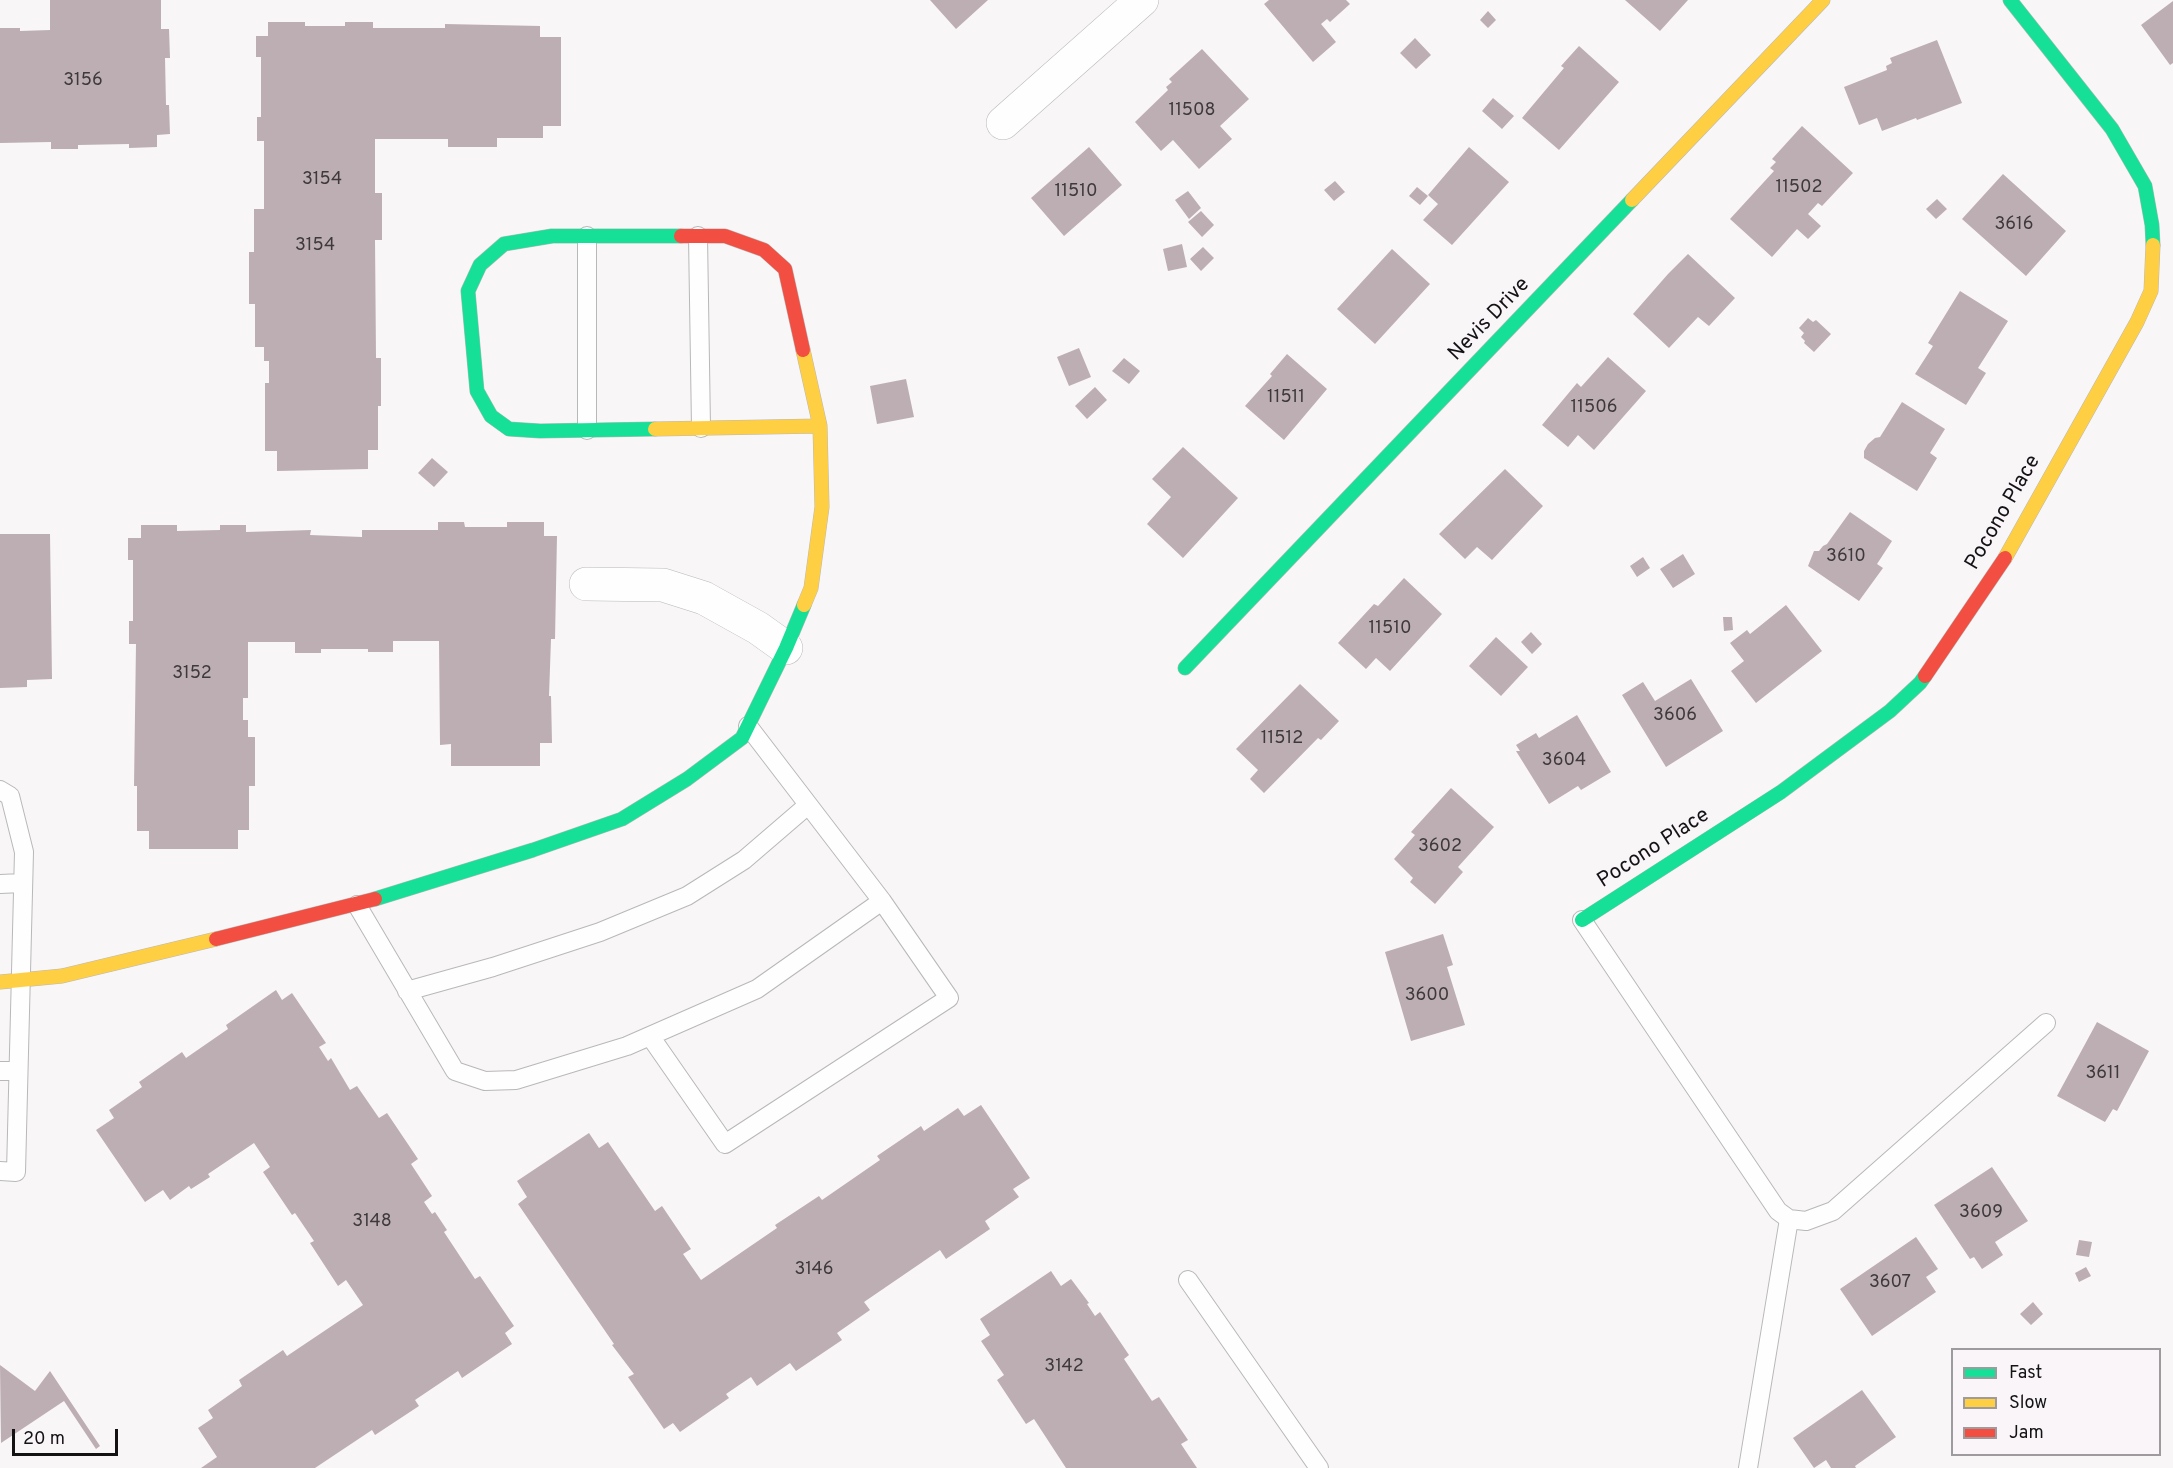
<!DOCTYPE html>
<html>
<head>
<meta charset="utf-8">
<style>
  body { margin:0 }
  #map { position:relative; width:2173px; height:1468px; overflow:hidden; background:#f8f6f7; font-family:Overpass,sans-serif }
  canvas { display:block }
  .legend { position:absolute; left:1951px; top:1348px; width:210px; height:108px; box-sizing:border-box; background:#f9f5f8; border:2px solid #9d9b9d; margin:0; padding:8px 10px; list-style:none; font-size:18px; color:#141314 }
  .legend li { display:flex; align-items:center; gap:12px; height:30px }
  .legend b { width:30px; border:2px solid #9d9b9d }
  .scale { position:absolute; left:12px; top:1429px; width:106px; height:27px; box-sizing:border-box; border:3px solid #141314; border-top:0; padding-left:8px; font-size:18px; line-height:21px; white-space:nowrap; color:#141314; -webkit-text-stroke:4px #f9f5f8; paint-order:stroke }
</style>
</head>
<body>
<div id="map">
<canvas width="2173" height="1468"></canvas>
<ul class="legend">
<li><b style="height:8px;background:#16e098"></b>Fast</li>
<li><b style="height:8px;background:#ffcf43"></b>Slow</li>
<li><b style="height:8px;background:#f24e42"></b>Jam</li>
</ul>
<div class="scale">20 m</div>
</div>
<script>
const ctx = document.querySelector('canvas').getContext('2d');
ctx.lineJoin = 'round';
function fill(path, color) {
  ctx.fillStyle = color;
  ctx.fill(path, 'evenodd');
}
function toPath(rows) {
  const path = new Path2D();
  for (const r of rows) {
    path.moveTo(r[0], r[1]);
    for (let i = 2; i < r.length; i += 2) path.lineTo(r[i], r[i + 1]);
  }
  return path;
}
function strokePath(path, color, width, dash) {
  ctx.strokeStyle = color;
  ctx.lineWidth = width;
  ctx.lineCap = dash ? 'butt' : 'round';
  ctx.setLineDash(dash || []);
  ctx.stroke(path);
}
function write(font, color, halo, rows, align = 'center') {
  ctx.font = font + ' Overpass,sans-serif';
  ctx.lineWidth = 4.5;
  ctx.setLineDash([]);
  ctx.textBaseline = 'middle';
  ctx.strokeStyle = halo;
  ctx.fillStyle = color;
  for (const [text, x, y, turn = 0] of rows) {
    ctx.save();
    ctx.translate(x, y);
    ctx.rotate((+turn || 0) * Math.PI / 180);
    ctx.textAlign = isNaN(turn) ? turn : align;
    if (halo) ctx.strokeText(text, 0, 0);
    ctx.fillText(text, 0, 0);
    ctx.restore();
  }
}
const building = toPath([
  [50,0,161,0,161,29,169,29,170,58,165,58,166,105,169,105,170,134,157,135,157,147,129,148,129,144,78,145,78,149,51,149,51,142,0,143,0,28,20,28,20,31,50,30],
  [930,0,988,0,956,29],
  [1269,0,1346,0,1350,4,1330,22,1327,19,1321,24,1336,42,1313,62,1264,4],
  [1625,0,1688,0,1660,31],
  [2173,1,2173,63,2170,65,2141,25],
  [1488,11,1496,20,1488,28,1480,20],
  [268,22,305,22,305,26,345,26,345,22,373,22,373,28,445,28,445,24,540,26,540,37,561,37,561,126,543,126,543,138,497,138,497,147,448,147,448,139,375,139,375,193,382,193,382,240,375,240,376,358,381,358,381,406,378,406,378,450,368,450,368,469,277,471,277,451,265,451,265,383,269,383,269,361,264,361,264,347,255,347,255,304,249,304,249,252,254,252,254,209,264,209,264,141,257,141,257,117,261,117,261,57,256,57,256,36,268,36],
  [1415,38,1431,55,1416,69,1400,53],
  [1937,40,1962,103,1917,120,1916,118,1882,131,1877,118,1859,125,1844,87,1887,70,1886,66,1892,63,1890,58],
  [1579,46,1619,82,1559,150,1522,118,1564,68,1561,66],
  [1202,49,1249,99,1220,126,1232,139,1199,169,1173,140,1161,151,1135,122,1168,90,1166,87,1172,82,1169,79],
  [1493,98,1514,116,1502,129,1482,111],
  [1802,126,1853,173,1822,206,1818,203,1808,214,1821,226,1808,239,1797,229,1772,257,1730,219,1774,171,1770,168,1776,162,1772,159],
  [1089,147,1122,185,1064,236,1031,198],
  [1469,147,1509,182,1452,245,1423,220,1438,204,1428,195],
  [2003,174,2066,231,2026,276,1962,219],
  [1335,181,1345,192,1334,201,1324,190],
  [1417,187,1428,196,1420,205,1409,196],
  [1188,191,1201,208,1189,219,1175,200],
  [1937,199,1947,209,1936,219,1926,209],
  [1201,211,1214,225,1202,237,1188,222],
  [1182,244,1187,267,1168,271,1163,249],
  [1203,247,1214,258,1201,271,1190,259],
  [1392,249,1430,284,1375,344,1337,309],
  [1688,254,1735,298,1709,326,1698,317,1669,348,1633,314,1668,274],
  [1960,291,2008,321,1978,368,1986,373,1966,405,1915,374,1933,346,1928,343],
  [1808,318,1813,322,1816,320,1831,334,1814,352,1804,343,1805,341,1801,337,1804,333,1799,328],
  [1079,348,1091,377,1069,386,1057,357],
  [1287,354,1327,389,1284,440,1245,406,1272,376,1270,374],
  [1608,357,1646,391,1594,450,1578,435,1568,447,1542,425,1577,383,1581,387],
  [1124,358,1140,371,1129,384,1112,371],
  [906,379,914,417,877,424,870,386],
  [1095,387,1107,400,1087,419,1075,406],
  [1902,402,1945,429,1930,453,1937,458,1917,491,1864,458,1864,451,1868,444,1875,438,1880,437],
  [1183,447,1238,498,1183,558,1147,524,1171,497,1152,479],
  [432,458,448,472,434,487,418,473],
  [1505,469,1543,506,1492,560,1477,547,1465,559,1439,534],
  [1850,512,1892,541,1877,564,1883,568,1859,601,1808,566,1814,551,1819,551,1823,546,1827,544],
  [438,522,464,522,465,527,507,527,507,522,544,522,544,536,557,536,555,639,551,639,549,696,551,696,552,743,540,743,540,766,451,766,451,744,440,745,439,641,393,641,393,652,368,652,368,649,321,649,321,653,295,653,295,642,248,642,248,698,243,698,243,720,248,720,248,737,255,737,255,786,249,786,249,830,238,830,238,849,149,849,149,831,137,831,137,786,134,786,136,644,129,644,129,621,133,621,133,560,128,560,128,538,141,538,141,525,177,525,177,531,220,530,220,525,246,525,246,532,311,530,310,535,362,537,362,530,438,530],
  [0,534,50,534,52,679,27,680,27,687,0,688],
  [1683,554,1695,574,1673,588,1660,569],
  [1643,557,1650,568,1637,577,1630,566],
  [1404,578,1442,614,1390,671,1376,658,1366,669,1338,643,1374,604,1378,606],
  [1786,605,1822,651,1756,703,1731,671,1744,661,1730,643,1747,630,1750,634],
  [1723,617,1732,617,1733,630,1724,631],
  [1531,632,1542,644,1532,654,1521,642],
  [1496,637,1528,667,1501,696,1469,666],
  [1691,679,1723,731,1666,767,1622,695,1643,682,1655,701],
  [1300,684,1339,721,1321,740,1318,738,1264,793,1250,779,1258,770,1236,749],
  [1577,715,1611,772,1581,790,1578,786,1549,804,1516,751,1520,751,1516,745,1536,733,1539,738],
  [1451,788,1494,827,1458,867,1463,872,1435,904,1410,882,1413,878,1394,859,1415,835,1411,832],
  [1443,934,1453,965,1447,967,1465,1025,1411,1041,1385,952],
  [276,990,282,1000,292,993,326,1043,319,1047,328,1061,331,1058,350,1090,357,1086,379,1118,387,1113,418,1159,411,1164,432,1196,424,1202,432,1214,435,1212,447,1230,444,1232,475,1279,480,1276,514,1326,505,1333,512,1344,462,1378,458,1371,415,1400,419,1406,375,1435,372,1430,315,1468,201,1468,217,1457,198,1428,213,1418,208,1410,242,1386,239,1380,283,1350,287,1356,363,1305,346,1280,338,1286,310,1243,314,1241,295,1213,292,1215,263,1172,270,1167,254,1143,208,1174,210,1177,191,1189,189,1186,170,1200,163,1190,145,1202,96,1130,114,1118,109,1110,142,1087,139,1082,182,1052,186,1058,228,1029,226,1025],
  [2097,1022,2149,1051,2117,1111,2113,1109,2105,1122,2057,1096],
  [981,1105,1030,1178,1013,1189,1019,1197,985,1221,990,1229,946,1259,940,1250,864,1302,870,1310,837,1333,842,1340,796,1371,790,1363,757,1386,751,1377,726,1394,729,1398,680,1432,673,1423,664,1429,628,1377,634,1374,612,1345,614,1344,518,1204,527,1197,517,1181,589,1133,599,1148,608,1142,655,1211,662,1206,691,1249,683,1254,701,1280,777,1228,775,1225,819,1196,822,1200,880,1160,877,1156,921,1126,924,1131,958,1108,964,1116],
  [1992,1167,2028,1221,1995,1242,2003,1255,1982,1269,1974,1257,1970,1259,1934,1205],
  [1916,1237,1938,1269,1926,1277,1936,1292,1872,1336,1840,1289],
  [2079,1240,2092,1242,2089,1257,2076,1255],
  [2086,1267,2091,1276,2079,1282,2075,1273],
  [1051,1271,1061,1286,1071,1279,1089,1303,1087,1304,1095,1316,1100,1312,1129,1355,1124,1359,1152,1401,1159,1397,1188,1440,1181,1444,1197,1468,1066,1468,1034,1419,1026,1424,997,1380,1004,1375,981,1341,990,1335,980,1319],
  [2033,1302,2043,1314,2031,1325,2020,1314],
  [0,1365,35,1391,50,1371,100,1446,96,1449,64,1401,1,1443],
  [1862,1390,1896,1437,1855,1466,1856,1468,1831,1468,1826,1460,1814,1468,1793,1438]
]);
const lane = toPath([
  [587,236,587,430],
  [698,236,701,428],
  [0,790,10,796,24,852,16,1172,0,1171],
  [0,884,22,883],
  [357,905,455,1071,485,1081,516,1080,627,1046,757,989,882,901,748,726],
  [1582,920,1778,1211,1789,1219,1806,1221,1833,1211,2046,1023],
  [407,991,493,967,600,932,687,896,744,860,808,805],
  [650,1036,725,1144,949,998,882,901],
  [0,1071,18,1071],
  [1188,1280,1319,1468],
  [1748,1468,1789,1219]
]);
const street = toPath([
  [1003,123,1142,0],
  [586,584,663,585,704,598,758,628,786,648]
]);
const fast = toPath([
  [2010,0,2112,129,2145,186,2152,225,2153,245],
  [655,429,540,431,509,429,491,416,477,391,468,291,480,265,504,244,552,236,681,236],
  [1185,668,1632,200],
  [375,899,533,850,622,819,687,779,742,738,786,648,804,605],
  [1582,920,1781,792,1890,711,1920,683,1925,676]
]);
const slow = toPath([
  [1632,200,1823,0],
  [803,350,820,426,822,507,811,588,804,605],
  [655,429,820,426],
  [2005,558,2137,322,2151,291,2153,245],
  [0,982,62,976,216,939]
]);
const jam = toPath([
  [681,236,725,236,764,250,785,269,803,350],
  [1925,676,2005,558],
  [216,939,375,899]
]);
const numberNames = [
  ["3156",83,81],
  ["11508",1192,111],
  ["3154",322,180],
  ["11502",1799,188],
  ["11510",1076,192],
  ["3616",2014,225],
  ["3154",315,246],
  ["11511",1286,398],
  ["11506",1594,408],
  ["3610",1846,557],
  ["11510",1390,629],
  ["3152",192,674],
  ["3606",1675,716],
  ["11512",1282,739],
  ["3604",1564,761],
  ["3602",1440,847],
  ["3600",1427,996],
  ["3611",2103,1074],
  ["3609",1981,1213],
  ["3148",372,1222],
  ["3146",814,1270],
  ["3607",1890,1283],
  ["3142",1064,1367]
];
const streetNames = [
  ["Nevis Drive",1490,320,-46],
  ["Pocono Place",2004,513,-60],
  ["Pocono Place",1654,849,-33]
];
fill(building, '#bdaeb4');
strokePath(lane, '#b9b8b9', 20);
strokePath(street, '#b9b8b9', 34);
strokePath(fast, '#b9b8b9', 15);
strokePath(slow, '#b9b8b9', 15);
strokePath(jam, '#b9b8b9', 15);
strokePath(lane, '#fefefe', 18);
strokePath(street, '#fefefe', 33);
strokePath(fast, '#16e098', 14);
strokePath(slow, '#ffcf43', 14);
strokePath(jam, '#f24e42', 14);
write('18px', '#3e3a3c', null, numberNames);
write('21px', '#141314', '#f9f5f8', streetNames);
</script>
</body>
</html>
